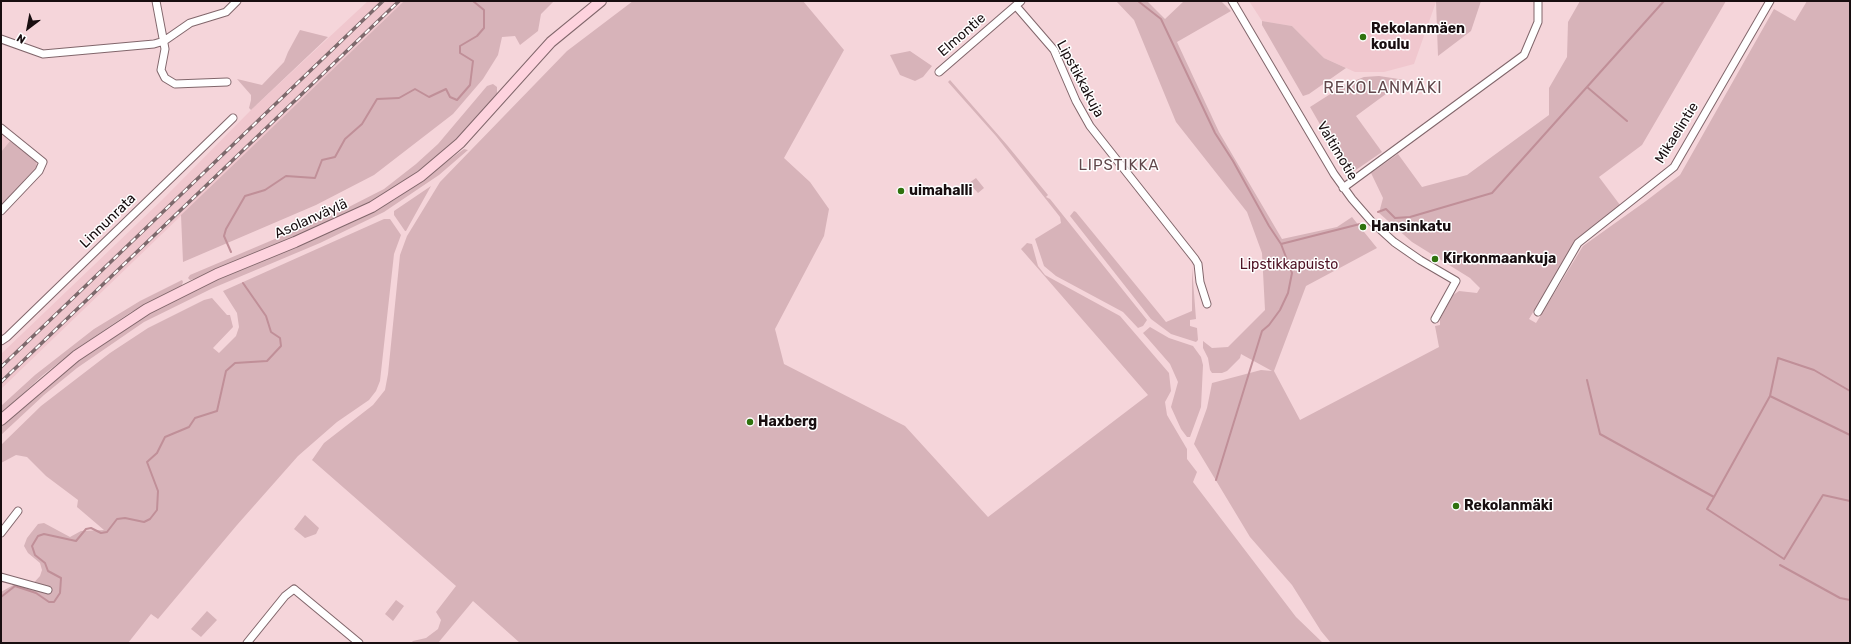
<!DOCTYPE html>
<html>
<head>
<meta charset="utf-8">
<style>
  body { margin:0 }
  #map { position:relative; width:1851px; height:644px; overflow:hidden; background:#f5d5da; font-family:Rubik,sans-serif }
  canvas { display:block }
  .frame { position:absolute; inset:0; border:2px solid #180e10; pointer-events:none }
  .north { position:absolute; left:8px; top:8px; width:40px; height:40px; -webkit-text-stroke:3px #fff; paint-order:stroke; rotate:212deg; font-size:11px; font-weight:700; line-height:16px; text-align:center; color:#180e10 }
  .north::after { content:''; display:block; margin:auto; width:14px; height:18px; background:#180e10; clip-path:polygon(50% 0,100% 100%,50% 72%,0 100%) }
</style>
</head>
<body>
<div id="map">
<canvas width="1851" height="644"></canvas>
<div class="frame"></div>
<div class="north">N</div>
</div>
<script>
const ctx = document.querySelector('canvas').getContext('2d');
ctx.lineJoin = 'round';
function fill(path, color) {
  ctx.fillStyle = color;
  ctx.fill(path, 'evenodd');
}
function toPath(rows) {
  const path = new Path2D();
  for (const r of rows) {
    path.moveTo(r[0], r[1]);
    for (let i = 2; i < r.length; i += 2) path.lineTo(r[i], r[i + 1]);
  }
  return path;
}
function strokePath(path, color, width, dash) {
  ctx.strokeStyle = color;
  ctx.lineWidth = width;
  ctx.lineCap = dash ? 'butt' : 'round';
  ctx.setLineDash(dash || []);
  ctx.stroke(path);
}
function write(font, color, halo, rows, align = 'center') {
  ctx.font = font + ' Rubik,sans-serif';
  ctx.lineWidth = 3;
  ctx.setLineDash([]);
  ctx.textBaseline = 'middle';
  ctx.strokeStyle = halo;
  ctx.fillStyle = color;
  for (const [text, x, y, turn = 0] of rows) {
    ctx.save();
    ctx.translate(x, y);
    ctx.rotate((+turn || 0) * Math.PI / 180);
    ctx.textAlign = isNaN(turn) ? turn : align;
    if (halo) ctx.strokeText(text, 0, 0);
    ctx.fillText(text, 0, 0);
    ctx.restore();
  }
}
const built = toPath([
  [368,1,404,1,1,389,1,354,162,200,251,110],
  [1249,1,1436,1,1436,2,1414,64,1384,72,1355,72,1324,58,1292,26,1262,21],
  [1,134,10,141,1,152]
]);
const green = toPath([
  [404,1,554,1,541,14,538,31,520,45,515,36,502,37,498,55,483,79,453,114,374,175,316,205,183,262,181,215],
  [633,1,803,1,844,50,784,158,810,182,829,209,824,236,775,329,784,364,905,426,988,517,1148,395,1021,249,1027,243,1032,244,1038,266,1045,275,1120,316,1169,373,1171,391,1165,402,1167,415,1187,449,1187,459,1197,472,1193,482,1296,617,1323,643,520,643,473,601,438,643,411,643,413,641,426,638,438,629,441,620,436,612,456,586,312,460,324,443,373,405,385,390,388,374,400,255,407,236,440,182,567,51],
  [1116,1,1147,1,1165,19,1184,1,1221,1,1231,11,1177,42,1219,132,1282,239,1337,227,1352,217,1377,248,1306,286,1274,371,1300,420,1439,347,1435,326,1440,325,1440,319,1453,295,1459,291,1477,293,1480,288,1470,278,1412,242,1379,213,1383,198,1371,173,1398,154,1422,187,1467,175,1549,115,1549,88,1567,57,1568,22,1580,1,1726,1,1642,145,1599,177,1620,205,1575,242,1529,319,1536,323,1583,246,1646,201,1680,175,1774,9,1795,21,1807,1,1850,1,1850,643,1331,643,1321,631,1292,585,1250,537,1194,444,1207,408,1212,383,1261,370,1272,371,1241,354,1240,358,1227,371,1222,373,1212,373,1210,370,1208,358,1203,348,1203,341,1212,348,1228,347,1265,310,1262,253,1247,212,1176,122,1134,20],
  [1436,1,1481,1,1471,31,1438,56],
  [1262,21,1292,26,1324,58,1346,68,1309,94,1303,96,1262,25],
  [300,30,328,37,251,110,249,108,251,100,251,95,237,79,262,85,284,62,288,52],
  [910,51,932,66,923,77,915,81,900,75,890,55],
  [1379,76,1405,80,1356,116,1382,152,1353,172,1347,171,1310,107,1346,84,1364,77],
  [950,80,1007,145,1048,195,1046,197,1050,199,1147,320,1143,326,1138,328,1123,312,1056,276,1044,266,1035,239,1061,223,1060,217,996,136,948,82],
  [493,84,497,87,497,95,456,141,404,182,377,199,340,218,202,277,190,280,188,278,190,275,341,211,384,189,416,164,438,144,487,86],
  [10,141,36,161,37,166,31,176,1,207,1,152],
  [464,149,468,150,439,175,384,212,320,243,213,288,144,322,77,368,44,395,1,435,1,427,33,396,79,358,147,313,205,285,355,221,394,200],
  [976,178,984,188,978,193,969,183],
  [431,186,406,231,405,231,394,215,394,211],
  [1074,211,1076,212,1166,322,1192,311,1192,267,1196,319,1190,320,1190,326,1197,328,1198,340,1196,342,1171,334,1151,319,1070,216],
  [384,219,390,219,401,235,394,254,380,381,376,391,369,400,337,422,298,456,237,525,158,619,151,614,128,643,1,643,1,592,15,584,29,588,40,576,42,570,40,563,28,553,24,546,27,538,38,524,44,523,70,537,81,531,104,530,77,507,78,500,46,476,27,457,16,455,1,463,1,445,41,406,110,353,148,328,204,300,212,298,227,315,230,315,233,327,213,348,219,353,236,336,239,327,237,313,223,291],
  [182,280,183,282,181,287,131,312,79,347,43,375,1,414,1,406,35,375,94,329,140,301],
  [1150,327,1169,338,1193,346,1201,357,1203,365,1201,407,1190,437,1187,437,1181,429,1171,407,1178,382,1170,364,1143,333],
  [305,515,319,528,316,534,305,538,294,529],
  [396,600,404,606,393,621,385,614],
  [207,611,217,620,201,637,191,629]
]);
const stream = toPath([
  [1138,1,1161,19,1215,133,1233,161,1269,226,1281,244,1360,224],
  [1587,87,1627,121],
  [1378,212,1386,209,1395,218,1410,217,1492,193,1664,1],
  [231,252,224,236,226,229,245,196,265,190,286,176,315,178,322,160,335,157,345,139,362,124,377,99,399,98,415,89,429,97,446,89,450,97,457,100,470,85,473,61,460,53,460,46,477,36,484,28,484,10,473,1],
  [1587,380,1600,434,1714,497,1770,396,1850,435],
  [1770,396,1778,358,1814,370,1850,391],
  [1216,480,1262,331,1269,325,1280,310,1288,293,1292,273,1281,244],
  [1714,497,1707,509,1784,559,1823,495,1850,501],
  [1780,565,1840,598,1850,600],
  [1,597,15,586,36,593,49,602,54,602,60,593,61,578,48,571,45,563,35,555,32,546,38,536,44,534,76,541,86,529,91,528,101,533,107,532,117,519,125,518,144,522,150,519,157,510,158,491,147,462,157,453,165,437,189,427,195,418,217,411,226,371,235,363,267,361,281,346,280,338,271,332,266,316,243,283]
]);
const minor = toPath([
  [156,1,165,49,161,70,165,78,175,84,227,82],
  [1232,1,1334,174,1352,199,1372,222,1394,242,1420,260,1456,281,1435,319],
  [1016,6,1054,50,1076,101,1090,126,1195,259,1198,264,1200,282,1207,304],
  [1,39,43,54,154,44,164,41,190,23,226,12,237,1],
  [939,72,1021,1],
  [1,128,43,162,39,171,1,211],
  [1343,188,1524,55,1538,22,1538,1],
  [1538,312,1578,243,1674,167,1770,1],
  [1,341,7,337,233,118],
  [1,533,18,511],
  [1,577,48,590],
  [247,643,285,596,294,589,359,643]
]);
const secondary = toPath([
  [1,420,76,356,147,309,217,274,295,242,372,207,421,176,460,143,551,42,601,1]
]);
const rail = toPath([
  [1,367,383,1],
  [1,382,399,1]
]);
const markers = [
  [1363,37,4,"#2f720e"],
  [901,191,4,"#2f720e"],
  [1363,227,4,"#2f720e"],
  [1435,259,4,"#2f720e"],
  [750,422,4,"#2f720e"],
  [1456,506,4,"#2f720e"]
];
const poiNames = [
  ["Rekolanmäen",1371,29],
  ["koulu",1371,45],
  ["uimahalli",909,191],
  ["Hansinkatu",1371,227],
  ["Kirkonmaankuja",1443,259],
  ["Haxberg",758,422],
  ["Rekolanmäki",1464,506]
];
const streetNames = [
  ["Elmontie",962,35,-41],
  ["Lipstikkakuja",1080,79,62],
  ["Mikaelintie",1677,133,-58],
  ["Valtimotie",1337,151,59],
  ["Asolanväylä",311,219,-24],
  ["Linnunrata",108,221,-44]
];
const parkNames = [
  ["Lipstikkapuisto",1289,265]
];
const neighbourhoodNames = [
  ["LIPSTIKKA",1119,166]
];
const quarterNames = [
  ["REKOLANMÄKI",1383,88]
];
fill(built, '#f0c7ce');
fill(green, '#d7b3b9');
strokePath(stream, '#c08f98', 2);
strokePath(minor, '#81666b', 9);
strokePath(secondary, '#81666b', 12);
strokePath(minor, '#fff', 7);
strokePath(secondary, '#fed3de', 10);
strokePath(rail, '#7d696c', 3.5);
strokePath(rail, '#fff', 2, [6]);
for (const [x, y, r, color] of markers) {
  const dot = new Path2D();
  dot.arc(x, y, r, 0, 2 * Math.PI);
  ctx.fillStyle = color;
  ctx.fill(dot);
  strokePath(dot, '#fff', 1.5);
}
write('bold 14px', '#180e10', '#fff', poiNames, 'left');
write('14px', '#180e10', '#fff', streetNames);
write('14px', '#4f1325', '#fff', parkNames);
ctx.letterSpacing = '1px';
write('15px', '#62484c', '#fff', neighbourhoodNames);
ctx.letterSpacing = '0px';
ctx.letterSpacing = '1px';
write('16px', '#62484c', '#fff', quarterNames);
ctx.letterSpacing = '0px';
</script>
</body>
</html>
